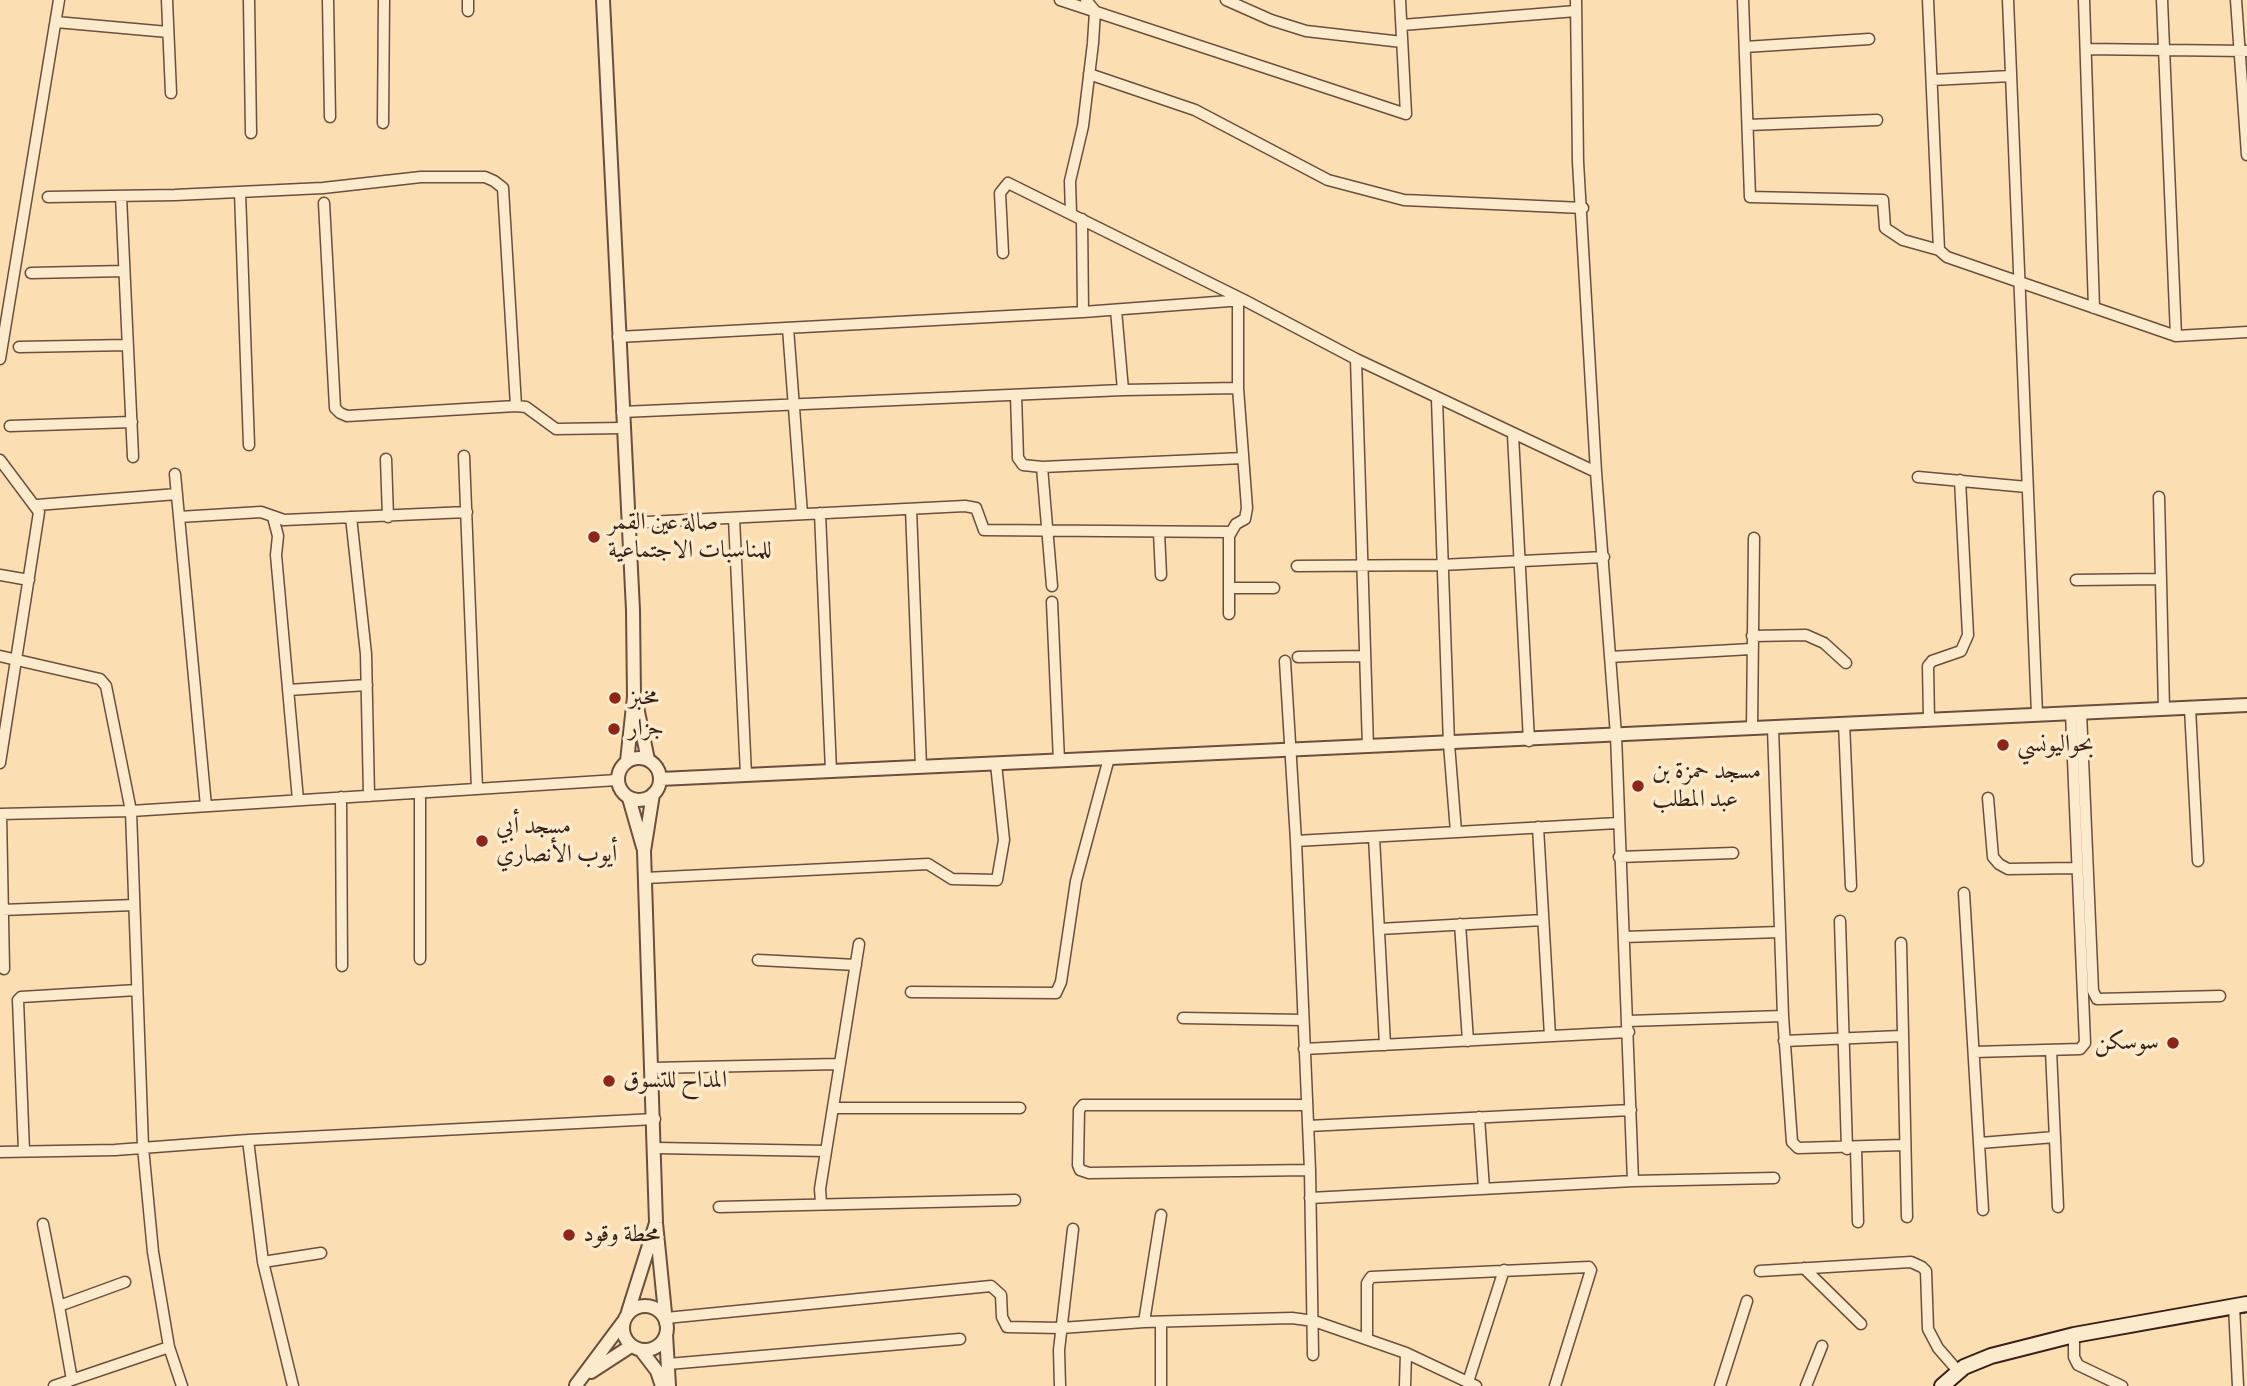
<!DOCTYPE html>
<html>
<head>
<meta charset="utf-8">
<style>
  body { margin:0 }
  canvas { display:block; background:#fbdfb2 }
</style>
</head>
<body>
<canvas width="2247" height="1386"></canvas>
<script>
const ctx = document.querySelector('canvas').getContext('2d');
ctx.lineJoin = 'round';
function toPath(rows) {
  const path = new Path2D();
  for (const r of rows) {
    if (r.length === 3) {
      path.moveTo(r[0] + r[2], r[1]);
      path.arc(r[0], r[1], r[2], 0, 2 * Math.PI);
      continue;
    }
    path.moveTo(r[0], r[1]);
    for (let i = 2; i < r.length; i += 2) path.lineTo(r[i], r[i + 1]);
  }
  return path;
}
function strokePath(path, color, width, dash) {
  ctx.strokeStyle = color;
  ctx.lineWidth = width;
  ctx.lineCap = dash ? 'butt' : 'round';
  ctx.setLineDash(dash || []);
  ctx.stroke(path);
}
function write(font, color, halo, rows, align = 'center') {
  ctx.font = font + ' Alegreya,Amiri,serif';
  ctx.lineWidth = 7;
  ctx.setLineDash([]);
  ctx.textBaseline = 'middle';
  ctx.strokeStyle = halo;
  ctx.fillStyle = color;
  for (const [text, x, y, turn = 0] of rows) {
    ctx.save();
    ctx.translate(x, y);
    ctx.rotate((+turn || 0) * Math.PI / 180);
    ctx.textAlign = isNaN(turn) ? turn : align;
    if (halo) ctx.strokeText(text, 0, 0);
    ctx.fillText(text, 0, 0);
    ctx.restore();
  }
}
const minor = toPath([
  [167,0,171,93],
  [249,0,251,133],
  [328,0,330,117],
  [468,0,468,11],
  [1060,0,1406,114,1400,0],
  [1226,0,1271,20,1306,31,1402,42],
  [1576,0,1578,162,1596,472,1616,735,1633,1181],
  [1743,0,1750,197,1883,200,1885,228,1903,240,1939,250,1947,257,2176,336,2247,332],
  [1928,0,1939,250],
  [2008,0,2037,714],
  [2084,0,2094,308],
  [2162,0,2176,336],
  [2236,0,2247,155],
  [56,22,168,32],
  [1402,25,1576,11],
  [1745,47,1869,39],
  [2086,49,2247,51],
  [1089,74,1195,110,1328,180,1404,200,1583,208],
  [1932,80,2011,76],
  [383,123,384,0],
  [1748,125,1877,120],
  [240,192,249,445],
  [121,196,133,457],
  [48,197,175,195,323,188,421,177,485,177,494,181,503,188,516,406],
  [324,203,335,408,340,413,347,416,516,406,526,407,556,429,623,428],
  [1071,214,1070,181,1083,126,1093,43,1095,11,1086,0],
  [1082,219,1083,312],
  [1003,253,1000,193,1008,183,1244,300,1356,359,1596,472],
  [31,273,124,271],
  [1116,310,1123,390],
  [788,328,802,514],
  [618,337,1083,312,1243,300],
  [19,347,128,345],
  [0,359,59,0],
  [1356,359,1368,747],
  [1016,395,1018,458,1023,465,1042,467,1243,458],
  [1437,399,1449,744,1456,832],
  [622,412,1123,390,1238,388],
  [10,426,132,422],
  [1513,435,1529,741],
  [464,456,477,789],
  [386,459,388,517],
  [0,460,39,512,0,763],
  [1042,467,1052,586],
  [175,474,206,806],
  [1918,477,2027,487],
  [2159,497,2164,709],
  [37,505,177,494],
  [911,509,921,767],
  [820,513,831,771],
  [179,517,261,512,284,520,467,512],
  [273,517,278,536,276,555,298,800],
  [351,517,366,654,369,796],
  [734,518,746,775],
  [628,523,965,506,976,508,984,530,1231,532],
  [1159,532,1161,575],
  [1297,566,1441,565,1604,557],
  [0,575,29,580],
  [2076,580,2161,579],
  [1229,588,1274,588],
  [1052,602,1059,761],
  [1229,614,1229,536,1236,524,1245,519,1247,508,1238,388,1238,301],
  [1752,636,1806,635,1824,643,1846,663],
  [0,656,100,679,106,686,131,811,143,1147,153,1252,169,1347,182,1386],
  [1298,657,1365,656],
  [1610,657,1751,649],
  [1285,661,1296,841,1310,1170,1313,1355],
  [288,690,367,685],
  [2190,708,2198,861],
  [2081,712,2093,991,2097,999,2220,996],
  [1929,719,1928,666,1932,661,1961,651,1968,635,1960,480],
  [1844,723,1851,886],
  [1773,728,1783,1016,1792,1142,1798,1148,1903,1145],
  [1752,729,1754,538],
  [420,793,420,959],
  [341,797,342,966],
  [1988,798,1993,857,1999,864,2008,869,2076,868],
  [0,814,131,811,617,780],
  [1,814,4,969],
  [1538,827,1550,1036],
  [1374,837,1385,1045],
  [1296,841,1618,823],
  [1619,857,1733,853],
  [645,878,928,864,952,879,997,880,1004,840,996,764],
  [1964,893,1983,1210],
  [2,910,134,905],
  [1840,921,1847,1149],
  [1460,924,1468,1041],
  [1379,929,1543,920],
  [1624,937,1780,932],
  [1901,943,1907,1217],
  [758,960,856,965],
  [911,992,1056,993,1061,982,1076,881,1109,758],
  [1183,1018,1303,1020],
  [1628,1021,1783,1016],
  [1784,1041,1901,1036],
  [1304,1049,1629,1032],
  [2051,1050,2058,1207],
  [1974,1052,2080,1049,2085,1043,2071,713],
  [651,1068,839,1064],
  [1307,1105,1083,1105,1079,1110,1078,1165,1080,1170,1089,1173,1310,1170],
  [833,1108,1020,1108],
  [1479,1117,1484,1189],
  [1308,1126,1631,1110],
  [248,1140,263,1262,293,1386],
  [1980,1143,2055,1137],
  [656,1148,826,1151],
  [1856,1148,1858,1222],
  [24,1151,18,1000,21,997,137,990],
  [0,1152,115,1150,248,1140,655,1119],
  [1310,1198,1633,1181,1774,1178],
  [821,1203,820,1189,859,944],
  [719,1207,1015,1200],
  [43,1224,59,1306],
  [263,1262,321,1253],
  [1804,1268,1861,1324],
  [1760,1271,1911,1262,1922,1267,1926,1271,1928,1329,1938,1348,1958,1371],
  [2234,1306,2238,1386],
  [666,1318,991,1286,1001,1295,1002,1317,1007,1327,1061,1328,1144,1322,1292,1318,1314,1321,1406,1353,1476,1386],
  [1144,1322,1161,1215],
  [1161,1322,1161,1386],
  [2074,1335,2074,1357,2078,1365,2122,1386],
  [1367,1338,1367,1283,1371,1277,1589,1267,1591,1270,1555,1386],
  [668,1364,960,1339],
  [72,1380,59,1306,125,1282],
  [1468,1382,1504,1270],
  [54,1386,169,1347],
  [1060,1386,1059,1350,1073,1229],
  [1405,1386,1406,1353],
  [1720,1386,1747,1301],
  [1806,1386,1822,1346]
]);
const tertiary = toPath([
  [603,0,633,610,634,697,627,761],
  [637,707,648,760],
  [639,779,21],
  [660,779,2247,705],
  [653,794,644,851,656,1223,666,1323],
  [629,798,643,847],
  [645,1328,22],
  [628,1312,656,1223],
  [666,1334,669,1386],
  [641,1350,657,1371,662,1386],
  [591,1372,631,1346],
  [576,1385,623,1322]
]);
const secondary = toPath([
  [1942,1386,1964,1367,1991,1356,2074,1335,2247,1304]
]);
const markers = [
  [594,537,7,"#8f2418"],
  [615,698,7,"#8f2418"],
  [614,729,7,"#8f2418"],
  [2003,745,7,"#8f2418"],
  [1638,786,7,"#8f2418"],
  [482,841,7,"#8f2418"],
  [2173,1043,7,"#8f2418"],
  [609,1081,7,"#8f2418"],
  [569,1235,7,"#8f2418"]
];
const poiNames = [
  ["صالة عين القمر",608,523],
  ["للمناسبات الاجتماعية",608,551],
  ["مخبز",629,698],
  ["جزار",628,729],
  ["بحواليونسي",2017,745],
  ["مسجد حمزة بن",1652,772],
  ["عبد المطلب",1652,800],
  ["مسجد أبي",496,827],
  ["أيوب الأنصاري",496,855],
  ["سوسكن",2159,1043,"right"],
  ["المداح للتسوق",623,1081],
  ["محطة وقود",583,1235]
];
strokePath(minor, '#6a4f3d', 13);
strokePath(tertiary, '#6a4f3d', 16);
strokePath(secondary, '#391f16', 18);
strokePath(minor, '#fceacd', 10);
strokePath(tertiary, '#fceacd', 12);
strokePath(secondary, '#fceacd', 14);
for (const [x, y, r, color] of markers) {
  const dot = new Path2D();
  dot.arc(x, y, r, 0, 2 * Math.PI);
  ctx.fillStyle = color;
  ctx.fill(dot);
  strokePath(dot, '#fceacd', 2.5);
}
write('24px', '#391f16', '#fceacd', poiNames, 'left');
</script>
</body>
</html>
